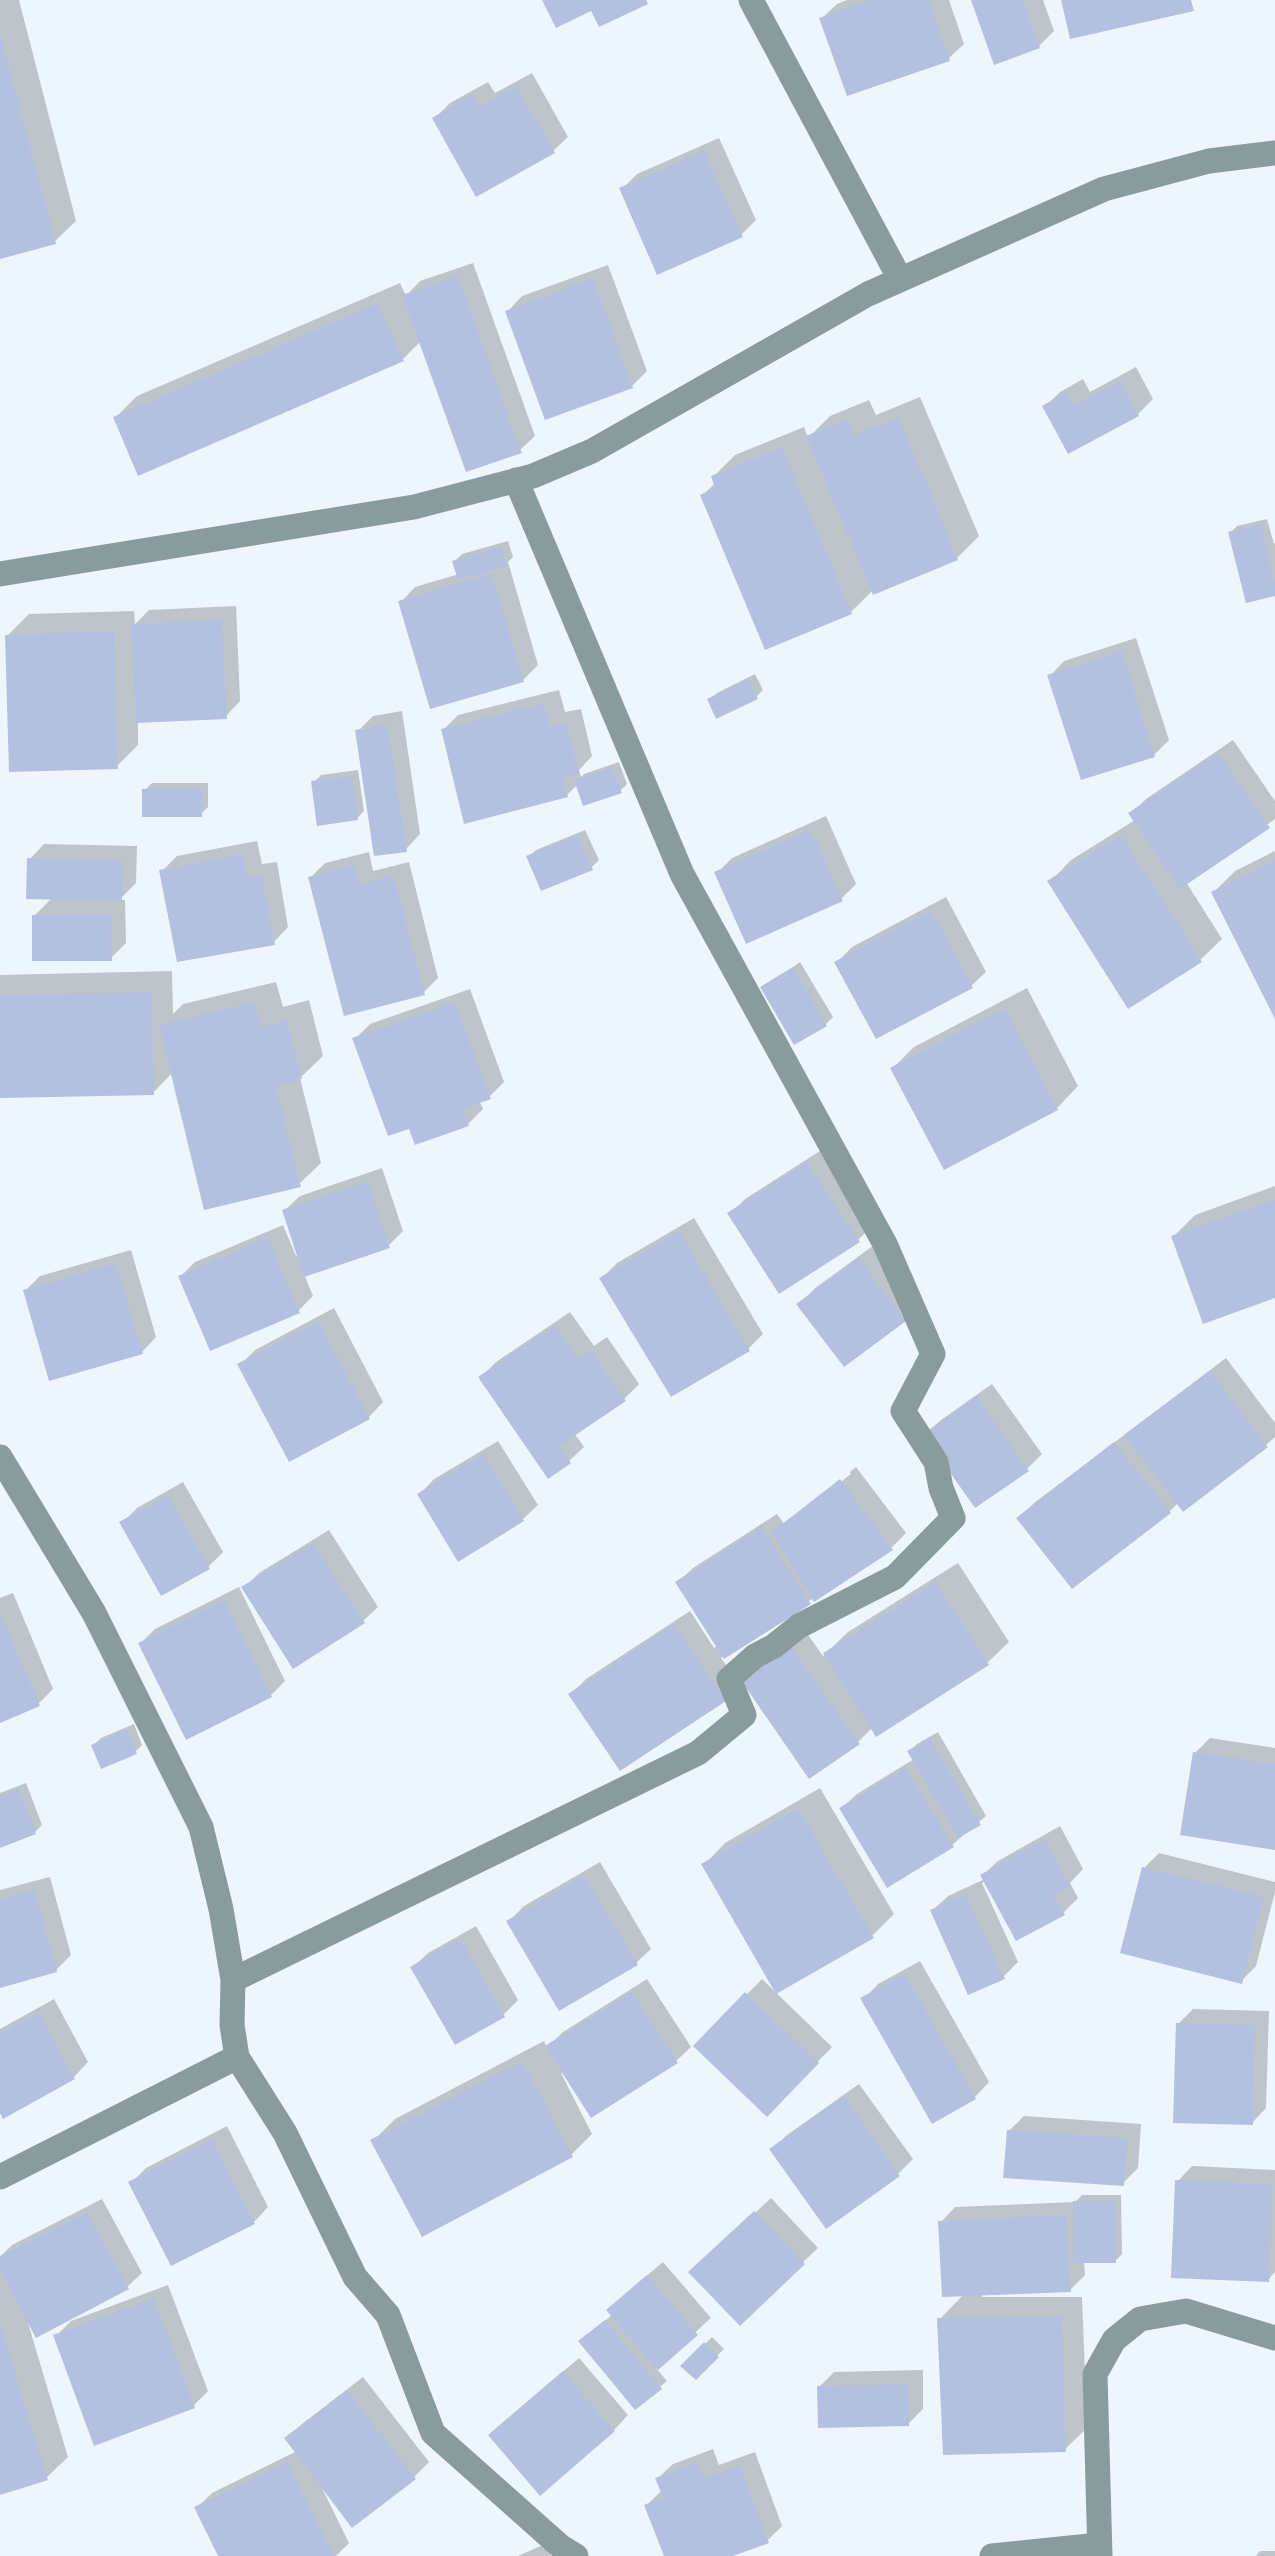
<!DOCTYPE html>
<html>
<head>
<meta charset="utf-8">
<style>
  body { margin:0 }
  canvas { display:block; background:#edf6fc }
</style>
</head>
<body>
<canvas width="1275" height="2556"></canvas>
<script>
const ctx = document.querySelector('canvas').getContext('2d');
ctx.lineJoin = 'round';
function fill(path, color) {
  ctx.fillStyle = color;
  ctx.fill(path, 'evenodd');
}
function toPath(rows) {
  const path = new Path2D();
  for (const r of rows) {
    path.moveTo(r[0], r[1]);
    for (let i = 2; i < r.length; i += 2) path.lineTo(r[i], r[i + 1]);
  }
  return path;
}
function strokePath(path, color, width, dash) {
  ctx.strokeStyle = color;
  ctx.lineWidth = width;
  ctx.lineCap = dash ? 'butt' : 'round';
  ctx.setLineDash(dash || []);
  ctx.stroke(path);
}
const shadow = toPath([
  [0,0,19,0,76,221,54,242,0,256],
  [847,0,949,0,964,44,949,58,849,93,822,18,837,4],
  [973,0,1043,0,1054,31,1039,46],
  [532,73,568,137,553,151,435,118,450,103,488,82,495,93],
  [719,138,756,220,741,235,622,189,637,174],
  [473,263,535,436,520,450,421,341,403,359,116,417,137,396,400,283,406,296,420,281],
  [608,265,647,371,632,386,508,311,522,296],
  [1136,367,1153,399,1138,414,1045,407,1060,392,1083,379,1090,392],
  [920,397,979,536,957,558,874,592,873,590,851,612,703,495,716,482,714,476,735,455,804,427,808,438,830,416,869,400,876,415],
  [1267,519,1274,544,1275,543,1275,594,1230,533,1237,526],
  [508,541,513,557,508,562,538,665,523,680,401,602,415,587,459,574,455,561,462,554],
  [236,606,240,701,226,716,138,720,138,745,117,766,7,636,29,614,134,611,135,624,149,610],
  [1136,638,1169,740,1154,755,1050,676,1064,661],
  [755,674,763,690,756,697,710,700,717,693],
  [559,690,565,712,581,709,592,756,579,770,581,777,584,774,619,762,627,784,620,791,578,784,567,795,443,730,458,715],
  [402,711,420,834,406,849,358,731,373,716],
  [1233,740,1275,801,1275,819,1186,882,1222,939,1200,960,1050,882,1071,860,1135,820,1131,814,1146,799],
  [358,770,364,811,357,818,314,782,321,775],
  [152,783,208,783,208,807,201,814,145,790],
  [826,816,856,884,841,899,717,873,732,858],
  [585,830,599,860,592,867,529,857,536,850],
  [257,841,262,864,277,862,288,927,274,942,162,871,177,856],
  [44,844,137,846,136,883,119,900,125,900,126,943,111,958,34,916,53,897,30,859],
  [1275,851,1275,1013,1214,892,1235,871],
  [369,852,373,871,409,862,438,978,423,993,311,877,325,863],
  [946,897,986,972,971,986,837,962,852,947],
  [800,962,833,1017,826,1024,795,1042,763,988],
  [172,971,173,1014,183,1004,276,982,283,1007,309,1000,323,1056,300,1078,321,1163,299,1184,173,1072,153,1093,0,1096,0,975],
  [1027,988,1078,1086,1057,1108,893,1068,914,1047],
  [470,989,504,1082,489,1097,479,1100,483,1109,468,1124,410,1125,355,1039,370,1024],
  [823,1149,873,1225,858,1240,730,1214,745,1199],
  [382,1168,403,1231,388,1246,304,1274,313,1296,298,1311,181,1276,195,1262,283,1225,296,1256,300,1255,285,1210,300,1196],
  [1275,1186,1275,1296,1174,1236,1195,1215],
  [694,1218,763,1334,748,1349,602,1278,617,1263],
  [874,1245,904,1320,800,1304,814,1289],
  [131,1250,156,1337,142,1352,25,1291,40,1276],
  [334,1308,383,1402,369,1417,240,1365,255,1350],
  [570,1312,594,1346,607,1337,639,1384,624,1399,574,1433,584,1447,569,1461,481,1377,496,1362],
  [1226,1358,1275,1423,1275,1437,1266,1445,1179,1502,1169,1512,1020,1518,1034,1503],
  [992,1384,1042,1454,1027,1469,926,1434,941,1420],
  [498,1441,538,1505,523,1519,420,1494,434,1479],
  [856,1467,906,1533,891,1548,721,1658,739,1684,724,1699,571,1694,586,1679,690,1611,714,1648,718,1645,678,1582,693,1568,777,1514,784,1524,788,1523,851,1474,850,1472],
  [183,1482,223,1552,208,1567,122,1523,137,1508],
  [329,1530,378,1607,363,1621,244,1588,259,1573],
  [958,1563,1009,1642,987,1663,873,1727,858,1742,743,1680,806,1632,823,1656,848,1632],
  [239,1587,285,1681,271,1695,141,1643,155,1629],
  [13,1593,53,1689,38,1704,0,1720,0,1598],
  [134,1724,142,1745,135,1752,94,1745,101,1738],
  [938,1732,986,1816,952,1845,842,1808,857,1794,914,1759,910,1751,917,1744],
  [1210,1738,1275,1748,1275,1847,1195,1753],
  [26,1783,42,1825,35,1832,0,1845,0,1793],
  [820,1788,894,1914,872,1936,704,1865,725,1843],
  [1060,1826,1083,1869,1070,1883,1078,1898,1063,1913,986,1881,982,1883,1018,1962,1003,1977,933,1910,948,1896,985,1879,983,1875,998,1861],
  [1159,1853,1275,1882,1275,1892,1256,1966,1241,1981,1144,1868],
  [600,1862,651,1949,636,1963,509,1921,524,1906],
  [50,1877,71,1955,56,1970,0,1985,0,1890],
  [476,1926,518,2000,503,2015,413,1967,428,1953],
  [920,1961,989,2082,975,2097,864,1999,878,1984],
  [647,1979,691,2047,676,2061,561,2073,592,2134,571,2155,373,2141,395,2119,544,2041,547,2048,563,2032],
  [762,1979,832,2047,767,2114,696,2046],
  [54,1999,88,2062,74,2077,0,2108,0,2029],
  [1193,2009,1269,2011,1266,2108,1252,2123,1178,2024],
  [859,2084,913,2159,898,2174,772,2149,787,2135],
  [1024,2116,1141,2124,1138,2168,1123,2183,1009,2131],
  [227,2126,268,2207,254,2222,131,2183,146,2168],
  [1192,2166,1275,2170,1275,2272,1268,2280,1178,2181],
  [1082,2195,1121,2195,1122,2254,1115,2261,1084,2261,1085,2275,1070,2290,982,2293,982,2297,1082,2297,1087,2428,1065,2449,940,2319,965,2293,941,2222,955,2207,1075,2202],
  [771,2198,818,2248,740,2322,706,2258],
  [102,2199,142,2273,127,2287,28,2323,68,2457,46,2478,0,2492,0,2257,12,2245],
  [663,2262,711,2318,656,2368,667,2381,660,2387,588,2335,613,2314,624,2295],
  [168,2285,208,2391,193,2406,56,2336,71,2321],
  [712,2337,724,2349,696,2377,684,2366],
  [579,2358,628,2415,614,2430,506,2420],
  [923,2370,923,2409,908,2424,819,2387,834,2372],
  [363,2377,429,2462,414,2477,322,2488,349,2543,336,2556,220,2556,197,2508,212,2493,297,2451,287,2439,302,2424],
  [713,2449,719,2465,755,2452,782,2526,767,2541,726,2556,666,2556,647,2505,662,2490,658,2478,673,2464],
  [545,2544,551,2556,518,2556],
  [1260,2551,1275,2551,1275,2556,1256,2556]
]);
const building = toPath([
  [542,0,646,0,648,4,599,27,591,11,556,28],
  [869,0,929,0,950,61,847,96,819,18],
  [971,0,1023,0,1040,48,994,65],
  [1061,0,1191,0,1194,11,1070,39],
  [0,33,56,244,0,259],
  [516,86,555,153,476,197,432,118,473,94,480,106],
  [704,151,743,237,657,275,619,188],
  [458,276,522,453,466,472,402,295],
  [593,278,633,388,545,420,505,311],
  [378,303,404,361,138,476,113,417],
  [1121,380,1139,416,1068,454,1042,406,1067,392,1074,405],
  [899,417,958,560,873,595,806,436,847,419,854,435],
  [782,447,852,614,765,650,700,495,715,488,711,476],
  [1261,524,1275,582,1275,596,1246,603,1228,532],
  [501,546,507,566,458,580,452,561],
  [492,573,524,682,430,709,398,601],
  [222,620,227,719,136,723,131,624],
  [114,631,118,769,9,772,5,635],
  [1122,651,1155,757,1081,780,1047,675],
  [748,679,758,699,716,719,707,699],
  [544,703,550,726,566,722,579,773,563,778,568,797,464,824,441,729],
  [388,725,407,852,374,856,355,730],
  [1218,753,1270,828,1180,889,1128,813],
  [612,767,622,793,583,806,574,780],
  [352,776,358,820,317,826,311,781],
  [142,789,202,789,202,817,142,817],
  [811,829,843,901,746,944,714,872],
  [578,835,593,870,541,891,526,856],
  [1121,835,1202,962,1128,1009,1047,881],
  [243,854,247,878,262,875,275,945,177,962,159,870],
  [27,858,123,860,122,901,26,899],
  [1275,860,1275,1019,1211,892],
  [354,865,359,884,394,875,425,995,344,1016,308,877],
  [931,910,973,988,876,1039,834,962],
  [111,914,112,961,32,961,32,915],
  [793,967,827,1026,794,1045,760,987],
  [152,992,154,1095,0,1098,0,995],
  [255,1002,261,1027,287,1020,302,1079,276,1086,301,1187,204,1210,159,1025],
  [455,1002,491,1099,463,1109,469,1126,415,1145,409,1129,388,1136,352,1038],
  [1005,1008,1058,1110,944,1170,890,1068],
  [807,1162,860,1242,779,1294,727,1213],
  [368,1181,390,1248,304,1277,282,1210],
  [1275,1199,1275,1298,1203,1324,1171,1236],
  [679,1231,750,1351,671,1397,599,1278],
  [268,1238,300,1313,210,1351,178,1276],
  [859,1258,906,1321,844,1367,796,1304],
  [116,1263,143,1354,49,1381,23,1290],
  [319,1321,370,1419,289,1462,237,1364],
  [555,1325,578,1359,591,1350,626,1401,559,1446,571,1463,548,1479,478,1377],
  [1210,1371,1268,1447,1183,1512,1124,1435],
  [976,1396,1029,1471,975,1508,923,1434],
  [1114,1442,1171,1513,1072,1589,1016,1518],
  [483,1454,524,1521,458,1562,417,1494],
  [840,1479,893,1550,814,1602,772,1532],
  [168,1495,210,1569,161,1596,119,1522],
  [762,1527,811,1604,724,1659,675,1582],
  [313,1543,365,1623,293,1669,241,1587],
  [936,1582,989,1665,876,1737,823,1653],
  [224,1600,272,1697,186,1740,138,1643],
  [0,1612,40,1706,0,1723],
  [674,1624,726,1701,620,1771,568,1694],
  [790,1645,860,1744,809,1779,740,1679],
  [127,1729,137,1754,101,1769,91,1745],
  [930,1738,981,1825,958,1838,907,1751],
  [1193,1752,1275,1764,1275,1850,1180,1835],
  [906,1768,954,1847,887,1888,839,1808],
  [19,1788,36,1834,0,1848,0,1796],
  [798,1808,874,1938,776,1994,701,1864],
  [1045,1839,1070,1886,1054,1895,1065,1915,1016,1941,980,1875],
  [1142,1867,1264,1897,1242,1984,1120,1953],
  [584,1875,638,1965,559,2011,506,1921],
  [35,1890,57,1972,0,1988,0,1899],
  [966,1894,1005,1979,968,1995,930,1910],
  [460,1938,505,2017,455,2045,410,1967],
  [905,1974,976,2099,932,2124,860,1998],
  [631,1992,678,2063,591,2118,545,2046],
  [745,1992,819,2063,767,2117,693,2046],
  [39,2012,75,2079,3,2119,0,2113,0,2033],
  [1176,2023,1255,2025,1253,2125,1173,2123],
  [522,2061,573,2157,422,2237,370,2140],
  [844,2096,900,2176,826,2229,769,2149],
  [1007,2130,1128,2138,1124,2186,1003,2178],
  [212,2139,255,2224,171,2266,128,2182],
  [1175,2180,1273,2184,1269,2282,1171,2278],
  [1073,2201,1115,2201,1116,2263,1073,2263],
  [754,2211,805,2264,740,2326,688,2272],
  [87,2212,129,2289,36,2338,0,2270,0,2256],
  [1066,2215,1071,2292,942,2297,938,2221],
  [647,2275,698,2335,658,2370,606,2310],
  [154,2298,195,2408,94,2446,53,2335],
  [1062,2317,1066,2452,943,2455,937,2318],
  [605,2320,662,2389,635,2410,578,2341],
  [0,2323,48,2480,0,2495],
  [704,2342,719,2357,696,2380,680,2366],
  [563,2371,615,2431,540,2496,488,2435],
  [909,2384,909,2426,818,2428,817,2386],
  [347,2390,416,2479,352,2528,284,2438],
  [287,2462,334,2556,218,2556,194,2507],
  [698,2462,704,2478,740,2465,769,2543,733,2556,664,2556,644,2505,663,2497,655,2478]
]);
const minor = toPath([
  [751,0,900,279],
  [0,574,414,507,533,476,592,451,868,294,1104,189,1209,161,1275,153],
  [0,1457,94,1613,201,1827,221,1909,233,1980,232,2025,237,2057,285,2133,355,2277,388,2315,433,2433,560,2546,576,2556],
  [233,1980,698,1753,744,1715,729,1679,755,1656,774,1646,799,1626,895,1577,953,1518,941,1488,936,1462,903,1411,933,1354,885,1244,682,874,516,480],
  [0,2177,237,2057],
  [992,2556,1099,2545],
  [1100,2556,1095,2374,1114,2340,1140,2319,1186,2311,1275,2338]
]);
fill(shadow, '#0003');
fill(building, '#b4c0df');
strokePath(minor, '#8a9b9e', 25);
</script>
</body>
</html>
